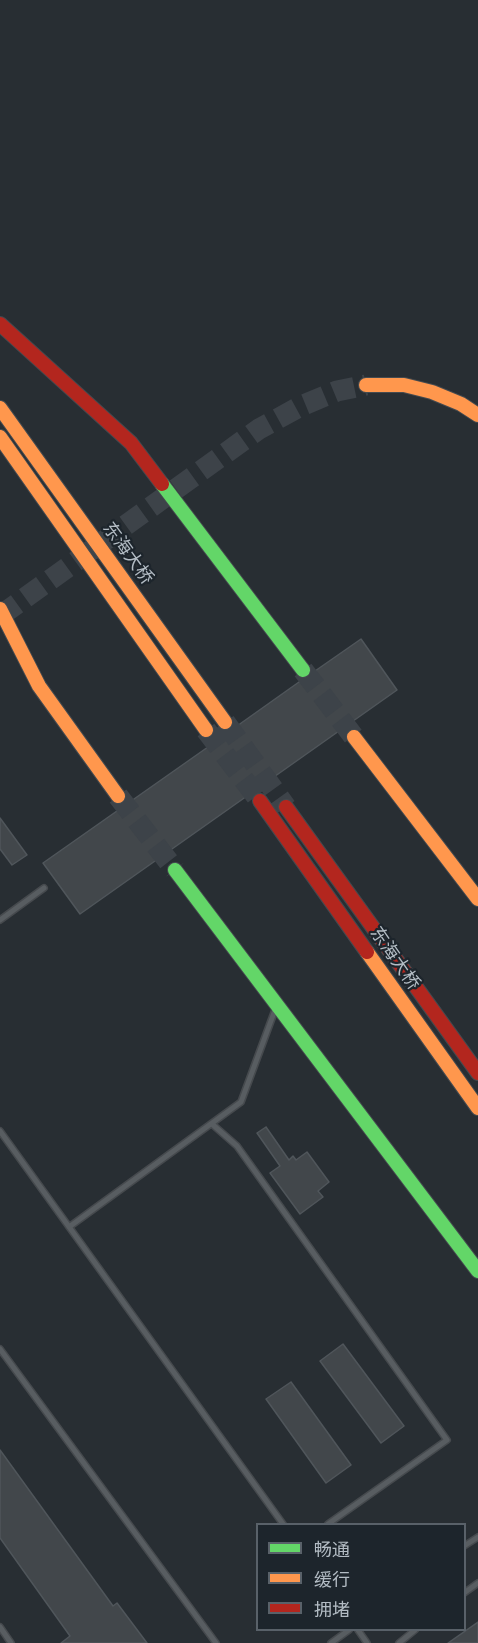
<!DOCTYPE html>
<html>
<head>
<meta charset="utf-8">
<style>
  body { margin:0 }
  #map { position:relative; width:478px; height:1643px; overflow:hidden; background:#282e33; font-family:"Nunito Sans","Noto Sans SC",sans-serif }
  canvas { display:block }
  .legend { position:absolute; left:256px; top:1523px; width:210px; height:108px; box-sizing:border-box; background:#1d252c; border:2px solid #596169; margin:0; padding:8px 10px; list-style:none; font-size:18px; color:#b3bcc4 }
  .legend li { display:flex; align-items:center; gap:12px; height:30px }
  .legend b { width:30px; border:2px solid #596169 }
</style>
</head>
<body>
<div id="map">
<canvas width="478" height="1643"></canvas>
<ul class="legend">
<li><b style="height:8px;background:#63d668"></b>畅通</li>
<li><b style="height:8px;background:#ff974d"></b>缓行</li>
<li><b style="height:8px;background:#b3261e"></b>拥堵</li>
</ul>
</div>
<script>
const ctx = document.querySelector('canvas').getContext('2d');
ctx.lineJoin = 'round';
function fill(path, color) {
  ctx.fillStyle = color;
  ctx.fill(path, 'evenodd');
}
function toPath(rows) {
  const path = new Path2D();
  for (const r of rows) {
    path.moveTo(r[0], r[1]);
    for (let i = 2; i < r.length; i += 2) path.lineTo(r[i], r[i + 1]);
  }
  return path;
}
function strokePath(path, color, width, dash) {
  ctx.strokeStyle = color;
  ctx.lineWidth = width;
  ctx.lineCap = dash ? 'butt' : 'round';
  ctx.setLineDash(dash || []);
  ctx.stroke(path);
}
function write(font, color, halo, rows, align = 'center') {
  ctx.font = font + ' "Nunito Sans","Noto Sans SC",sans-serif';
  ctx.lineWidth = 4.5;
  ctx.setLineDash([]);
  ctx.textBaseline = 'middle';
  ctx.strokeStyle = halo;
  ctx.fillStyle = color;
  for (const [text, x, y, turn = 0] of rows) {
    ctx.save();
    ctx.translate(x, y);
    ctx.rotate((+turn || 0) * Math.PI / 180);
    ctx.textAlign = isNaN(turn) ? turn : align;
    if (halo) ctx.strokeText(text, 0, 0);
    ctx.fillText(text, 0, 0);
    ctx.restore();
  }
}
const building = toPath([
  [361,639,397,690,80,914,43,863,225,735,232,733,237,726,299,682,310,680,315,671,361,639],
  [0,818,27,855,12,865,0,849,0,818],
  [266,1127,289,1160,293,1156,296,1160,307,1152,329,1182,318,1191,323,1197,300,1214,270,1173,280,1166,257,1133,266,1127],
  [343,1344,404,1426,381,1443,320,1361,343,1344],
  [291,1382,351,1465,326,1483,266,1399,291,1382],
  [0,1450,113,1606,117,1603,147,1643,61,1643,70,1636,0,1538,0,1450],
  [478,1622,478,1643,448,1643,478,1622]
]);
const highwayTunnel = toPath([
  [0,616,259,429,301,406,337,391,366,385],
  [303,670,354,737],
  [225,722,286,807],
  [206,730,260,801],
  [118,796,175,870]
]);
const lane = toPath([
  [0,920,44,888],
  [212,1124,237,1146,447,1440,328,1524],
  [0,1131,283,1524],
  [69,1227,241,1102,275,1010],
  [0,1349,216,1643],
  [464,1546,478,1537],
  [464,1593,478,1583],
  [0,1627,11,1643],
  [358,1630,367,1643],
  [331,1643,349,1630],
  [399,1643,415,1630]
]);
const fast = toPath([
  [162,484,303,670],
  [175,870,478,1271]
]);
const slow = toPath([
  [366,385,404,385,432,392,461,404,478,415],
  [0,408,225,722],
  [0,437,206,730],
  [0,609,39,686,118,796],
  [354,737,478,899],
  [367,952,478,1108]
]);
const jam = toPath([
  [0,324,131,443,162,484],
  [260,801,367,952],
  [286,807,478,1073]
]);
const streetNames = [
  ["东海大桥",127,554,54],
  ["东海大桥",394,959,55]
];
fill(building, '#42474b');
strokePath(building, '#50565b', 1.5);
strokePath(highwayTunnel, '#3d4349', 21, [21, 10]);
strokePath(lane, '#464a4e', 8);
strokePath(fast, '#454a4f', 16);
strokePath(slow, '#454a4f', 16);
strokePath(jam, '#454a4f', 16);
strokePath(lane, '#585d61', 5);
strokePath(fast, '#63d668', 14);
strokePath(slow, '#ff974d', 14);
strokePath(jam, '#b3261e', 14);
write('18px', '#b3bcc4', '#1d252c', streetNames);
</script>
</body>
</html>
